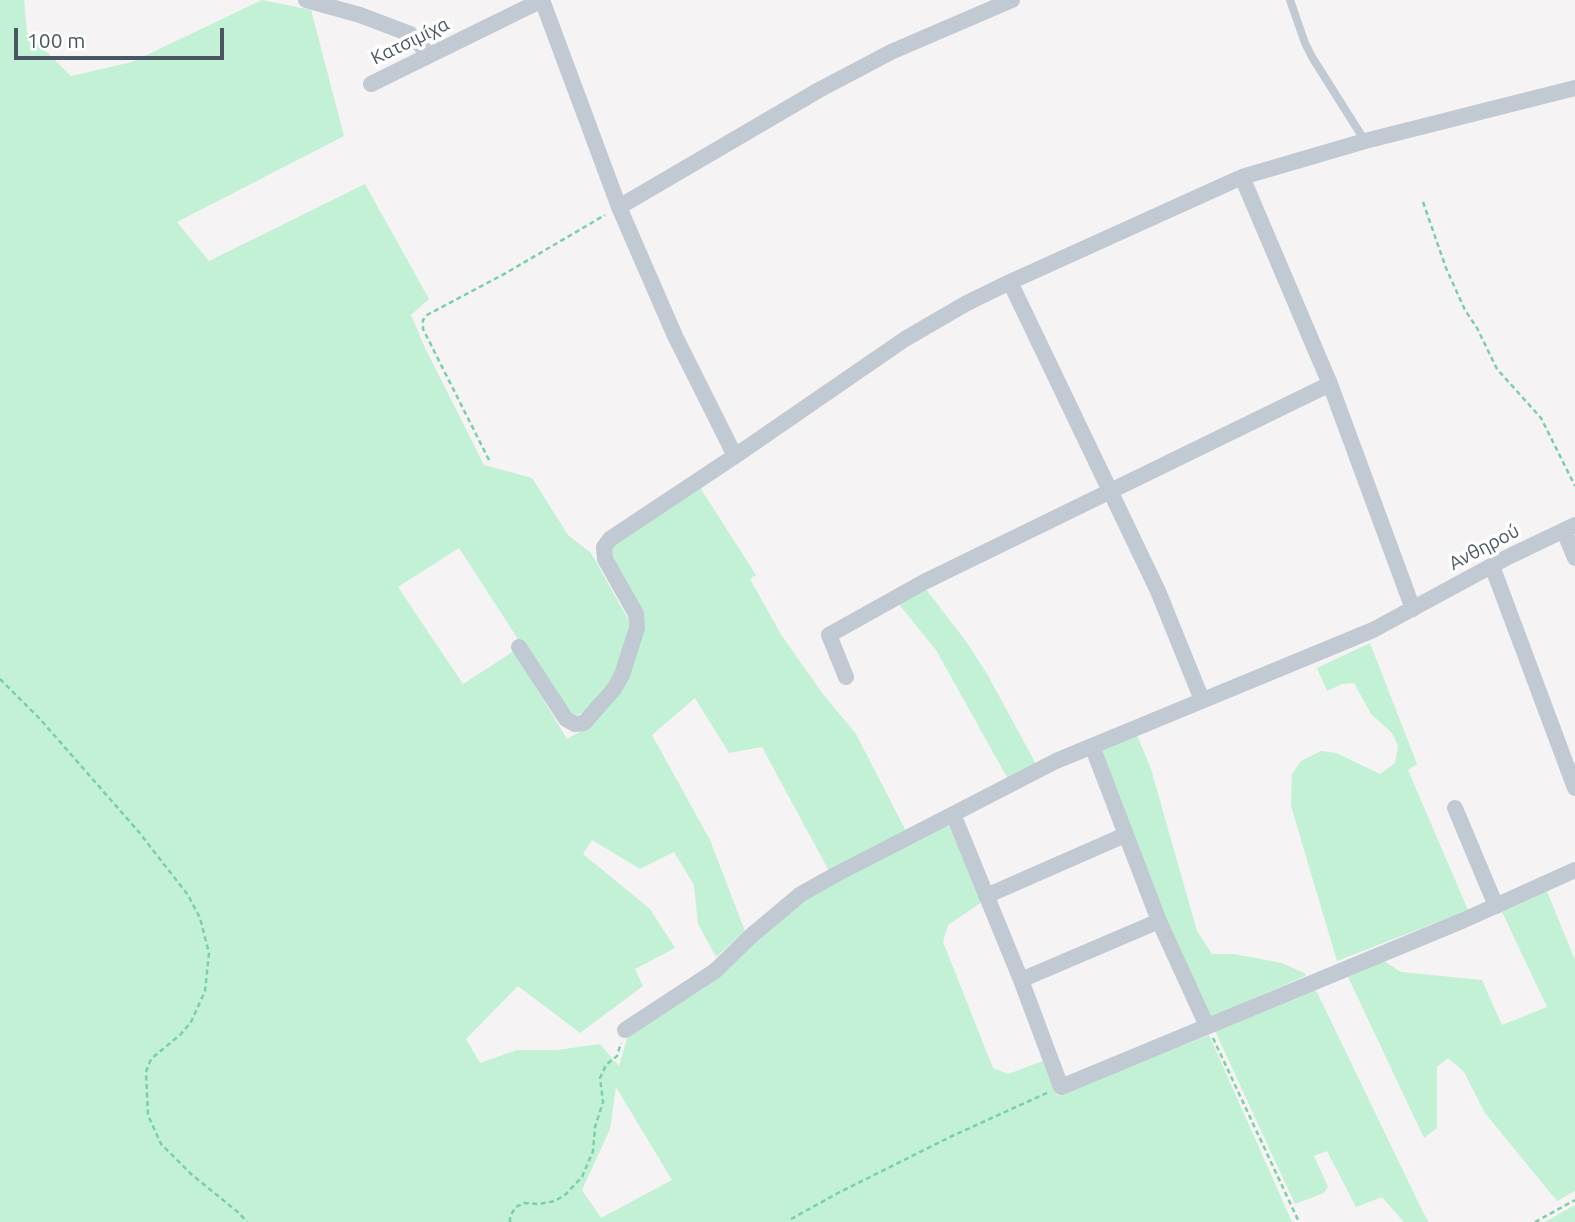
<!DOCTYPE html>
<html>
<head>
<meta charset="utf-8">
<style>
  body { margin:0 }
  #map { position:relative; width:1575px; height:1222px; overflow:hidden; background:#f5f3f3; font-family:Ubuntu,sans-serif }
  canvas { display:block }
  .scale { position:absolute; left:14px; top:28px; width:210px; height:32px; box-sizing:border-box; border:4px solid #4a5661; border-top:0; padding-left:9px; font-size:21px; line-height:24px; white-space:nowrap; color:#4a5661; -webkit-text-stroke:5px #fff; paint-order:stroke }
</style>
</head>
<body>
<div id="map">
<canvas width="1575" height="1222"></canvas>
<div class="scale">100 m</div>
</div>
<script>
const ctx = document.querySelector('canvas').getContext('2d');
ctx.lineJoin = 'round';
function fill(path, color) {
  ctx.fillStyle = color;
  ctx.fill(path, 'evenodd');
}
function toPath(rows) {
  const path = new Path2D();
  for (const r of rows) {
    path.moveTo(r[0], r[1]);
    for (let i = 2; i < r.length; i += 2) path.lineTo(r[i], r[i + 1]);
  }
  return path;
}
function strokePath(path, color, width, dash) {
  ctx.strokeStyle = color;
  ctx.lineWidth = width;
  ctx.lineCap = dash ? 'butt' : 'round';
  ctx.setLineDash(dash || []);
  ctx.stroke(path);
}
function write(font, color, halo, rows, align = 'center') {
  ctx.font = font + ' Ubuntu,sans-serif';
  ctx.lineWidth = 7;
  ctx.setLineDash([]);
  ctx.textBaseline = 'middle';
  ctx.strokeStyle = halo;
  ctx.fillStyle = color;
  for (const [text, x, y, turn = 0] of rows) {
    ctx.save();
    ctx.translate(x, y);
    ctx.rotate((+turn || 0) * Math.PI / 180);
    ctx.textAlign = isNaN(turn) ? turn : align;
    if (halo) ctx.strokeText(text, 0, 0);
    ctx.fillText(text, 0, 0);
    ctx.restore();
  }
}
const green = toPath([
  [0,0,24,0,27,33,71,76,132,62,262,0,311,10,344,136,177,222,209,261,365,184,429,299,411,315,425,348,484,465,532,478,568,535,591,553,628,619,629,635,619,673,588,709,578,715,566,713,459,548,398,587,463,684,514,651,567,739,590,726,638,638,599,551,699,486,756,575,750,579,782,636,823,694,856,734,907,833,829,871,762,747,729,753,695,698,652,735,710,840,745,931,716,957,698,924,694,885,674,852,640,869,592,840,583,854,650,909,675,948,635,969,643,986,580,1033,518,986,466,1039,480,1063,517,1050,557,1050,600,1044,619,1066,628,1035,704,988,761,934,808,898,948,824,982,902,948,925,943,942,993,1068,1008,1074,1043,1061,1057,1096,1209,1035,1292,1222,0,1222],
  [616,1087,672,1180,601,1218,582,1190,610,1129],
  [925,588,965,640,986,672,1036,764,1008,779,936,650,897,602],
  [1370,643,1417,764,1408,770,1468,910,1337,961,1291,806,1292,774,1301,761,1321,751,1336,753,1380,774,1395,763,1398,746,1392,733,1371,714,1354,683,1342,684,1327,691,1317,668],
  [1137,735,1151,769,1197,931,1212,954,1234,954,1282,963,1306,974,1305,976,1209,1018,1179,963,1101,748],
  [1546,889,1575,960,1575,1191,1557,1201,1485,1113,1464,1072,1448,1058,1437,1067,1437,1128,1424,1138,1348,977,1384,961,1401,972,1482,980,1502,1025,1547,1007,1501,910],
  [1314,986,1423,1212,1429,1222,1404,1222,1382,1197,1356,1207,1327,1151,1314,1156,1328,1187,1324,1193,1295,1204,1215,1031],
  [1575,1205,1575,1222,1545,1222]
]);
const path = toPath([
  [1423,202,1446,268,1465,310,1477,328,1497,369,1541,418,1575,486],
  [489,460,423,329,423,320,427,315,506,273,605,215],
  [0,679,40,719,138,831,188,895,200,918,209,953,205,991,191,1022,181,1034,151,1059,146,1072,148,1115,161,1144,191,1174,239,1213,247,1222],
  [1213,1038,1299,1222],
  [791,1219,838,1193,952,1136,1049,1092],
  [510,1222,510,1216,516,1207,524,1203,539,1204,555,1201,566,1194,582,1177,593,1151,595,1127,603,1102,600,1078,606,1065,617,1056,621,1043],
  [1535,1222,1575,1200]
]);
const lane = toPath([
  [1290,0,1305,43,1312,57,1365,141]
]);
const street = toPath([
  [306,0,360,15,410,34,429,55],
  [542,0,619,207,675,336,735,456],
  [371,84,542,0],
  [1242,177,1330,384,1413,609],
  [619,207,819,90,891,52,1012,0],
  [1010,282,1158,591,1202,700],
  [1564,531,1575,558],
  [1492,566,1575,788],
  [519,647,566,719,575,724,584,723,614,689,622,675,637,628,636,614,605,559,604,547,610,539,735,456,905,339,967,303,1010,282,1242,177,1365,141,1575,88],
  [846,677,829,635,924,582,1330,384],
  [1092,746,1159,921,1207,1026],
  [1455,808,1496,906],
  [953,814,1021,980,1061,1087,1464,920,1575,870],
  [986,896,1125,835],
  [1021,980,1159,921],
  [625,1030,715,971,751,936,801,894,835,875,1056,761,1373,630,1508,557,1575,525]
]);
const streetNames = [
  ["Κατσιμίχα",410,41,-26],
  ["Ανθηρού",1484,547,-28]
];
fill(green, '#c3f1d5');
strokePath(path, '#7ad0a6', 2.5, [5, 3.5]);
strokePath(lane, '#c1cad2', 8);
strokePath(street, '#c1cad2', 16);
write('19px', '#4a5661', '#fff', streetNames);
</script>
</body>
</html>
